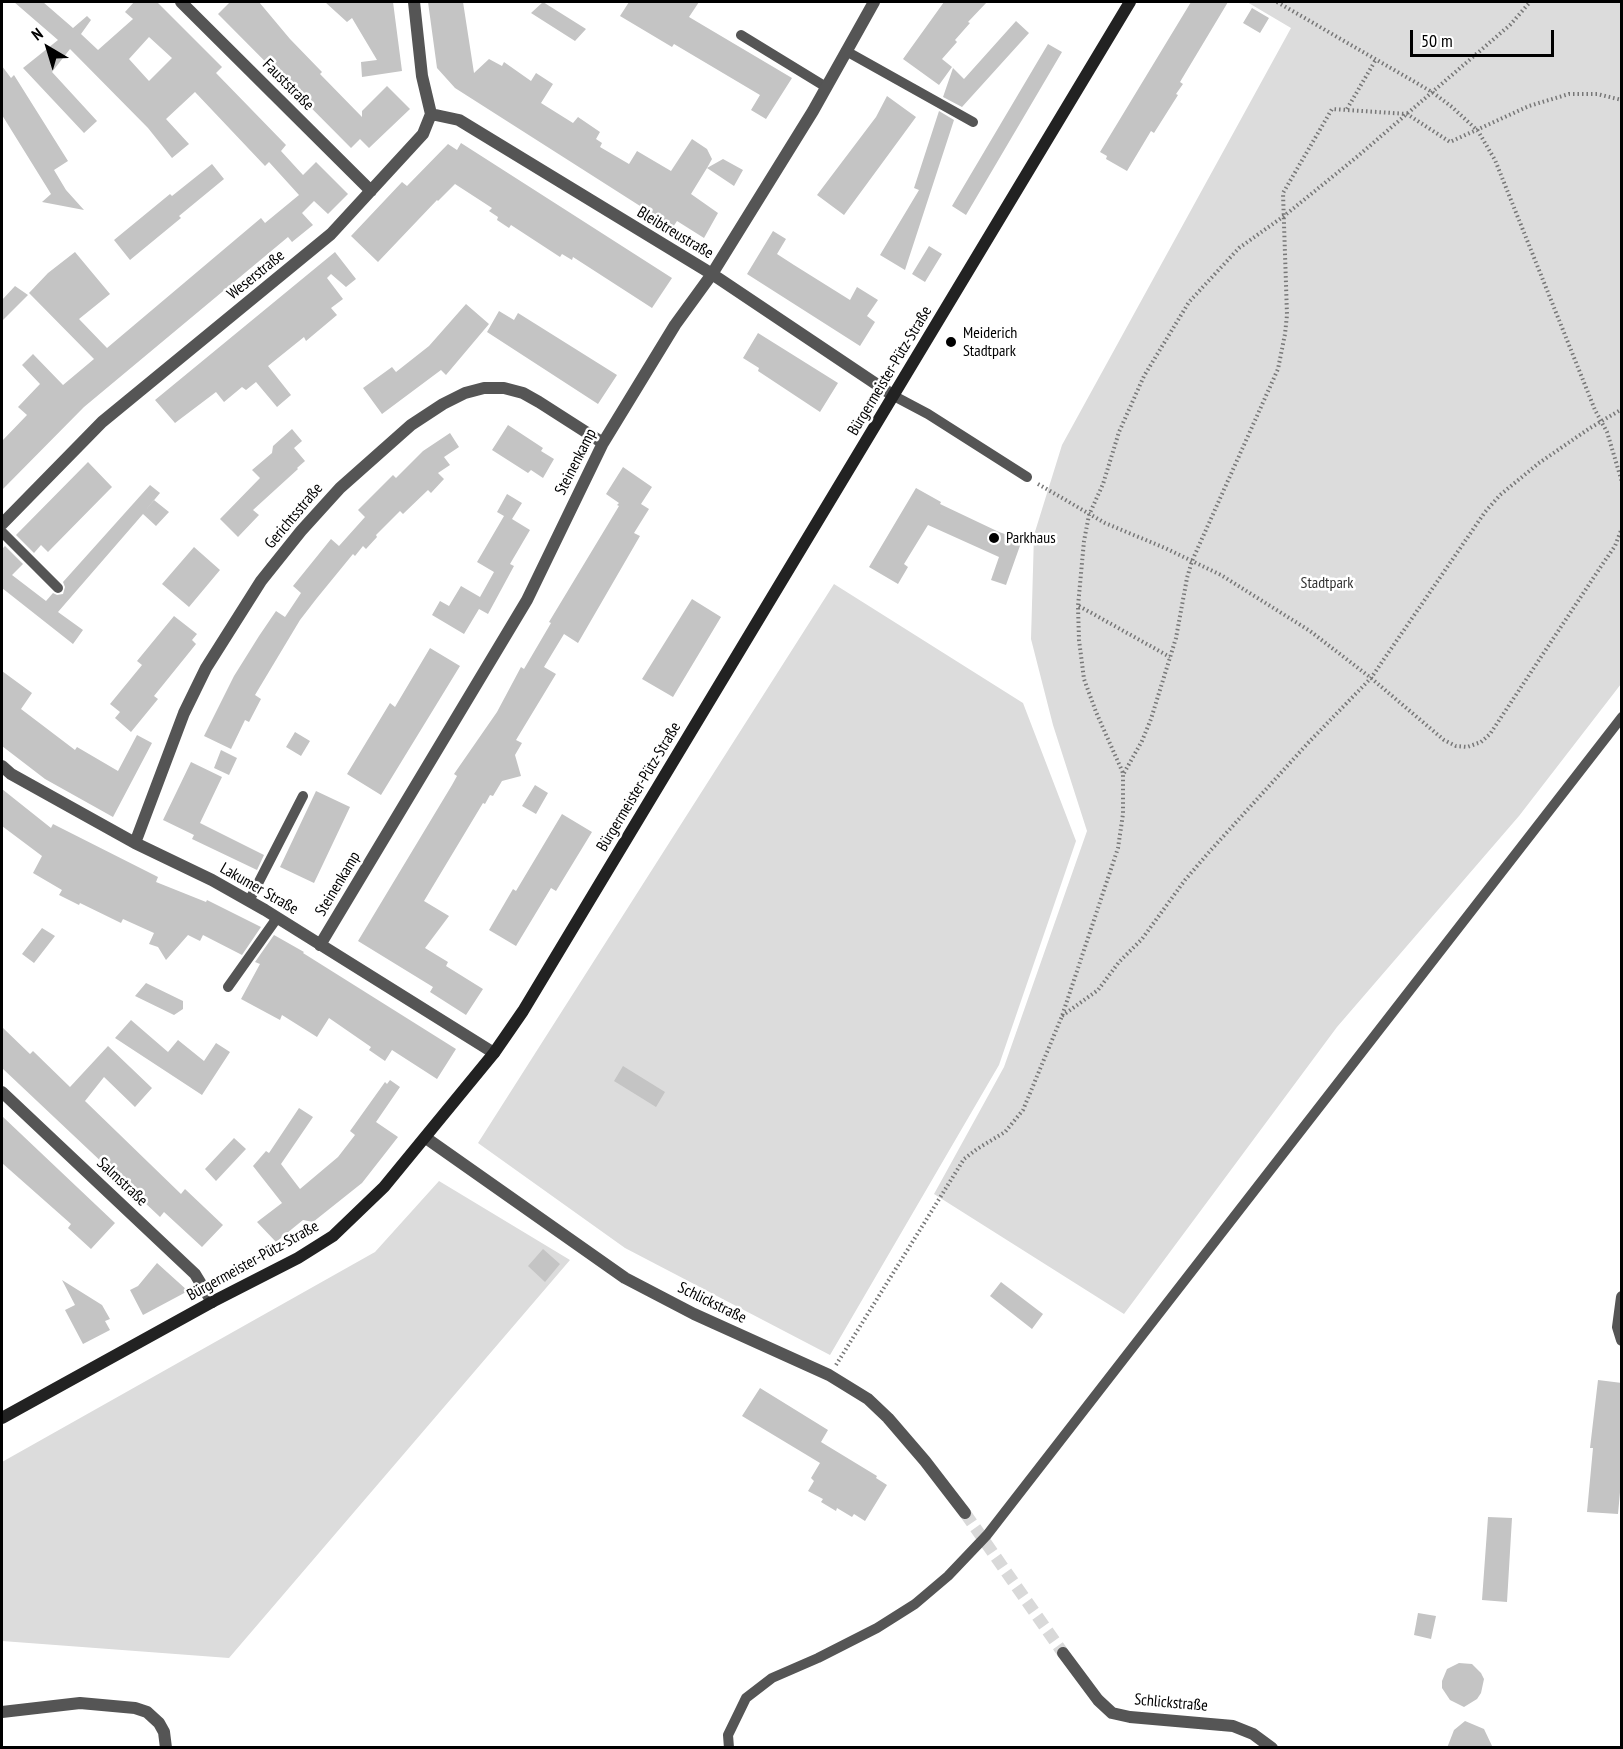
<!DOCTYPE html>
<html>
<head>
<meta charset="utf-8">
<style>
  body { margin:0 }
  #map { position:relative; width:1623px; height:1749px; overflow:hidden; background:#fff; font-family:"PT Sans Narrow",sans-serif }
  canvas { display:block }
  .frame { position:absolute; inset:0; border:3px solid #000; pointer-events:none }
  .north { position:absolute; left:18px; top:18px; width:60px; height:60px; -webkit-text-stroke:4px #fff; paint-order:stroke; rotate:322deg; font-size:16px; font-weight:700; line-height:24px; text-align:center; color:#000 }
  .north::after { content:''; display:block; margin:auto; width:21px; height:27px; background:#000; clip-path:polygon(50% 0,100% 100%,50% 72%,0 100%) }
  .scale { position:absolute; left:1410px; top:30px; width:144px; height:27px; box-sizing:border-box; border:3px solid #000; border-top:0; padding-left:8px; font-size:18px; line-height:21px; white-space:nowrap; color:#000; -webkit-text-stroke:4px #fff; paint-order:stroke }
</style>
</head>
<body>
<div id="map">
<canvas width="1623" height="1749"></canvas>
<div class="frame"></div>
<div class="north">N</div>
<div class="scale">50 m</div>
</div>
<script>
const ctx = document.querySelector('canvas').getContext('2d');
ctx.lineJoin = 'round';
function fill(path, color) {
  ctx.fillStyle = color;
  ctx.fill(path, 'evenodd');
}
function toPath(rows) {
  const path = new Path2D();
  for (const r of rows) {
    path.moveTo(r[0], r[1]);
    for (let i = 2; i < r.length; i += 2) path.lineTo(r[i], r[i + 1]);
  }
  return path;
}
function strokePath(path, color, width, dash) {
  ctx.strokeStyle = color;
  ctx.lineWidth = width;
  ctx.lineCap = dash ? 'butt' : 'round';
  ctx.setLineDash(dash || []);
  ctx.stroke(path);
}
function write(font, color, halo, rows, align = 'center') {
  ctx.font = font + ' "PT Sans Narrow",sans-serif';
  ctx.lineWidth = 5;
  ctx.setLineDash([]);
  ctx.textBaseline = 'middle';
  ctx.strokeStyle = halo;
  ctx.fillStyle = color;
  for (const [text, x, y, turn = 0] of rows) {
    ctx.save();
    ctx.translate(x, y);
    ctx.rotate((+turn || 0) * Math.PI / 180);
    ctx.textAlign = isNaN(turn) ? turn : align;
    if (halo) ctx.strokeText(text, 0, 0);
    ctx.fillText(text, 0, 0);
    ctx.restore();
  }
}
const green = toPath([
  [1247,2,1621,2,1621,684,1519,816,1337,1027,1124,1314,934,1194,1004,1067,1087,831,1053,725,1031,639,1034,535,1062,445,1291,28],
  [834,584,1023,703,1076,841,999,1065,830,1355,625,1248,478,1143],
  [439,1181,570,1260,229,1658,2,1641,2,1462,375,1252]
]);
const building = toPath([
  [14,2,43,2,73,28,87,16,91,20,81,34,98,50,133,19,125,12,134,2,157,2,222,67,216,73,286,145,281,151,303,175,316,162,348,194,328,214,314,201,302,213,313,225,292,242,288,237,84,407,2,490,2,441,27,415,18,407,40,384,22,365,33,354,63,385,94,359,29,293,48,273,75,252,110,294,79,319,107,348,261,218,265,223,299,195,269,162,265,166,195,92,166,119,189,144,172,158,148,128,70,49,52,72,97,121,84,133,23,68,58,40],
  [149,37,172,58,149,81,129,59],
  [230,2,259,2,290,39,322,72,320,74,362,117,362,111,387,86,410,109,369,148,360,139,351,148,218,14],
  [325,2,393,2,402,71,362,77,361,62,377,60,352,18,347,22],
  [428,2,463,2,474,73,489,59,502,66,504,62,531,81,536,73,553,84,541,103,573,123,578,117,600,132,596,139,602,143,600,147,629,164,637,151,671,171,692,139,707,149,712,159,707,168,723,159,743,170,734,186,707,168,691,194,718,213,704,238,677,221,673,227,455,88,437,68],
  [543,2,586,29,575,41,531,13],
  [629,2,699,2,689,17,792,78,766,119,751,110,760,95,674,44,672,47,620,16],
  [944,2,987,2,968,22,970,23,955,40,957,42,942,59,952,67,939,85,903,59],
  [1191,2,1228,2,1180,82,1183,84,1176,94,1178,95,1154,133,1151,131,1127,171,1106,159,1107,156,1100,152],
  [1252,8,1269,18,1260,33,1243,23],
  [1016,21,1029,33,962,107,943,97,953,68,964,79],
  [1048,44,1062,52,966,215,952,206],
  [2,66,11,78,14,75,68,161,54,170,66,190,84,210,42,202,51,194,2,115],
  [887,96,916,117,844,215,817,195,876,117],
  [939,111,954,120,905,270,880,255,919,190,914,188],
  [461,143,672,278,652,308,573,257,572,260,562,254,560,257,511,225,509,228,497,220,498,217,489,211,492,208,455,184,438,201,437,200,378,262,351,236,402,182,407,186,448,144,457,150],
  [212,164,224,179,179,216,181,218,130,260,114,240,170,194,172,196],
  [773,231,786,239,777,254,794,265,850,300,857,287,878,300,867,316,875,322,860,346,747,274],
  [929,246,942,254,925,282,912,274],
  [335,252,356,279,346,287,331,274,327,278,343,299,331,308,337,315,306,341,304,337,268,366,291,395,277,407,256,382,246,390,242,387,224,402,216,392,175,423,155,400],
  [15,286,28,295,2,321,2,300],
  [466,304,489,324,446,375,441,370,382,414,363,388,392,367,396,372,429,346],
  [499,311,514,320,518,313,617,375,598,404,487,332],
  [758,333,838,383,820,412,758,371,759,368,743,358],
  [508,425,543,448,541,451,554,459,543,478,531,470,528,473,492,450],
  [292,429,302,441,294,448,305,461,297,468,298,469,253,510,259,515,238,537,220,519,260,478,252,470,272,453,273,446],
  [450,433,459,447,444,457,450,465,438,473,444,479,431,493,428,490,403,514,400,511,376,535,377,537,366,549,363,546,355,556,353,554,317,598,300,620,255,695,261,699,249,722,245,720,231,749,204,736,234,676,259,636,276,611,285,617,301,593,293,586,331,539,339,546,365,517,358,510,393,475,396,478,423,451],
  [88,462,112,487,48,552,41,545,34,553,16,535],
  [623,467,652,487,641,504,649,509,634,533,640,536,578,643,564,634,544,667,556,674,516,740,522,743,515,755,521,776,502,781,493,796,490,795,485,804,483,803,424,901,449,916,425,948,448,962,446,966,483,989,466,1015,430,992,433,987,358,941,452,785,457,776,454,774,497,712,521,667,524,669,551,623,549,622,619,506,617,505,619,503,606,494],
  [150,485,160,493,145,511,154,500,169,512,156,526,143,514,58,612,83,630,73,644,2,588,2,549,5,546,23,564,12,575,46,601,53,593,57,595,63,594,65,587,63,582],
  [916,488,941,502,940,504,999,532,1022,540,1006,585,991,580,999,557,928,525,904,564,908,567,898,584,869,567],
  [507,494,522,503,512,519,530,530,510,564,514,566,488,614,479,609,464,634,432,615,440,601,449,606,461,586,480,597,494,572,477,562,504,516,497,512],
  [194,547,220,570,189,607,162,584],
  [692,599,721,617,673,697,642,679],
  [174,616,197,634,192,640,196,644,154,696,158,699,131,732,115,718,120,712,110,704,142,665,137,661],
  [430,648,460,666,381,795,347,774,390,703,395,707],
  [2,671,32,693,21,709,75,750,77,747,118,771,137,735,152,743,113,817,45,779,2,746],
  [295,732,310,741,301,756,286,747],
  [221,750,237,758,229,775,214,768],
  [191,762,222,777,200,823,264,855,257,870,192,839,194,835,163,820],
  [535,785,548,793,536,814,522,806],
  [2,789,51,828,53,824,158,877,156,882,206,902,207,900,261,927,242,955,203,935,200,941,188,935,166,960,158,947,149,944,154,933,123,919,121,923,80,903,79,905,59,895,62,890,33,873,42,856,2,826],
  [316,791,350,807,314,883,280,867],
  [562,814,592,832,556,891,551,888,516,946,489,930,513,889,516,891],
  [42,928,55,936,34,963,22,954],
  [274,935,304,952,303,953,456,1049,437,1079,392,1050,385,1061,369,1050,371,1047,329,1018,317,1037,282,1015,280,1020,241,999,260,964,255,962],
  [146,983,183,1001,183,1009,174,1015,135,996],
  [131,1020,168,1052,178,1040,204,1061,216,1043,230,1052,202,1095,115,1038],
  [2,1027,30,1054,33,1051,70,1087,108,1046,152,1088,135,1107,104,1077,85,1101,181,1194,185,1189,223,1225,202,1247,164,1212,160,1217,2,1068],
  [623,1066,665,1092,656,1107,614,1081],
  [390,1080,400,1087,376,1122,398,1137,362,1183,313,1222,303,1220,276,1242,257,1222,282,1203,253,1166,266,1151,269,1153,299,1108,313,1117,281,1164,300,1189,338,1157,355,1135,350,1131,385,1082,387,1084],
  [2,1116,115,1223,91,1249,68,1228,71,1224,2,1163],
  [234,1138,246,1149,216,1181,205,1169],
  [543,1249,560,1264,545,1282,528,1266],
  [157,1263,188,1291,143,1315,130,1290,138,1286],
  [62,1280,102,1305,110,1319,105,1321,110,1330,83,1344,65,1310,75,1305],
  [1001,1282,1043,1314,1032,1329,990,1296],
  [1598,1380,1622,1383,1622,1470,1618,1514,1587,1512,1593,1448,1590,1448],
  [760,1388,828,1430,821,1442,877,1476,876,1478,887,1485,865,1521,854,1514,852,1517,837,1508,836,1511,821,1502,823,1499,808,1491,814,1481,811,1478,820,1463,742,1416],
  [1488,1517,1512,1518,1507,1602,1482,1600],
  [1418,1613,1436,1616,1431,1639,1414,1635],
  [1459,1663,1472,1664,1481,1673,1484,1679,1481,1693,1477,1699,1464,1707,1450,1700,1442,1688,1442,1681,1447,1669],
  [1465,1721,1484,1729,1493,1748,1447,1748,1454,1730]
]);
const minorTunnel = toPath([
  [965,1513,1063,1653]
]);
const path = toPath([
  [1277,2,1432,92,1452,107,1478,131,1495,160,1595,410,1607,432,1622,482],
  [1347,109,1375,61],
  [1038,484,1105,523,1165,548,1221,575,1310,631,1371,678,1444,740,1456,746,1467,747,1481,742,1490,734,1604,562,1615,546,1622,528],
  [1079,606,1170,657],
  [1124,773,1142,741,1151,719,1176,638,1187,578,1192,561,1278,369,1285,334,1287,315,1283,193,1332,109,1407,114,1450,142,1529,106,1569,94,1597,94,1622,100],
  [1062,1016,1098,990,1119,962,1142,939,1185,880,1210,851,1308,743,1371,678,1485,512,1500,495,1539,463,1590,428,1622,409],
  [836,1365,964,1159,977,1149,1005,1132,1023,1110,1062,1016,1118,848,1123,814,1123,773,1096,712,1084,679,1079,640,1078,606,1084,541,1089,515,1103,484,1119,432,1144,376,1189,302,1239,248,1284,216,1358,156,1510,25,1530,2]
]);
const service = toPath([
  [741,35,826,87],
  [846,51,973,122],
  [894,396,928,414,1027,477],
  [2,532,58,588],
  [249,901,303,796],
  [228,987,277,918],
  [729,1748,728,1735,746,1698,772,1678,818,1658,877,1628,915,1604,948,1576,987,1535,1622,717]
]);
const minor = toPath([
  [181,2,371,191],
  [431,114,459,120,712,274,894,396],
  [2,524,102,422,331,234,423,134,431,114,422,76,414,2],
  [2,766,11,774,135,843,212,880,265,910,494,1053],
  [135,843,184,713,206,668,261,581,301,531,340,488,411,425,443,404,465,393,484,388,504,388,523,393,539,402,603,443],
  [320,945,527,600,603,443,675,325,712,274,813,111,874,2],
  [2,1092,195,1274,212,1302],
  [426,1138,625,1278,694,1314,829,1375,868,1399,888,1418,925,1461,965,1513],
  [1622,1297,1618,1327,1622,1340],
  [1063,1653,1098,1700,1112,1713,1130,1717,1233,1726,1253,1734,1272,1748],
  [2,1712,80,1703,135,1708,147,1712,159,1723,164,1732,166,1748]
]);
const secondary = toPath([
  [2,1418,212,1302,298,1258,333,1236,384,1187,494,1053,523,1011,1130,2]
]);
const markers = [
  [951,342,6,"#000"],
  [994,538,6,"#000"]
];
const streetNames = [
  ["Fauststraße",288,85,45],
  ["Bleibtreustraße",675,233,31],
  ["Weserstraße",256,275,-39],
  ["Bürgermeister-Pütz-Straße",890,371,-59],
  ["Steinenkamp",576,462,-63],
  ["Gerichtsstraße",294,516,-50],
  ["Bürgermeister-Pütz-Straße",639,787,-59],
  ["Steinenkamp",338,884,-59],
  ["Lakumer Straße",259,889,30],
  ["Salmstraße",122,1182,43],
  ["Bürgermeister-Pütz-Straße",253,1261,-29],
  ["Schlickstraße",712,1303,26],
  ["Schlickstraße",1171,1703,5]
];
const poiNames = [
  ["Meiderich",963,333],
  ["Stadtpark",963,351],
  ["Parkhaus",1006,538]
];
const parkNames = [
  ["Stadtpark",1327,583]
];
fill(green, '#dcdcdc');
fill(building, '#c4c4c4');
strokePath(minorTunnel, '#d9d9d9', 12, [12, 6]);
strokePath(path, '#777', 4, [1.5, 3]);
strokePath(service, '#555', 10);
strokePath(minor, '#555', 12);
strokePath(secondary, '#222', 12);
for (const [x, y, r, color] of markers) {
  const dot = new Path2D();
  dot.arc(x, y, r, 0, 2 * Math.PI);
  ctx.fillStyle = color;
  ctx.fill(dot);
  strokePath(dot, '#fff', 2);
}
write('16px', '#000', '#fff', streetNames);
write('16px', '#000', '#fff', poiNames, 'left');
write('16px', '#333', '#fff', parkNames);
</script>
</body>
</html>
